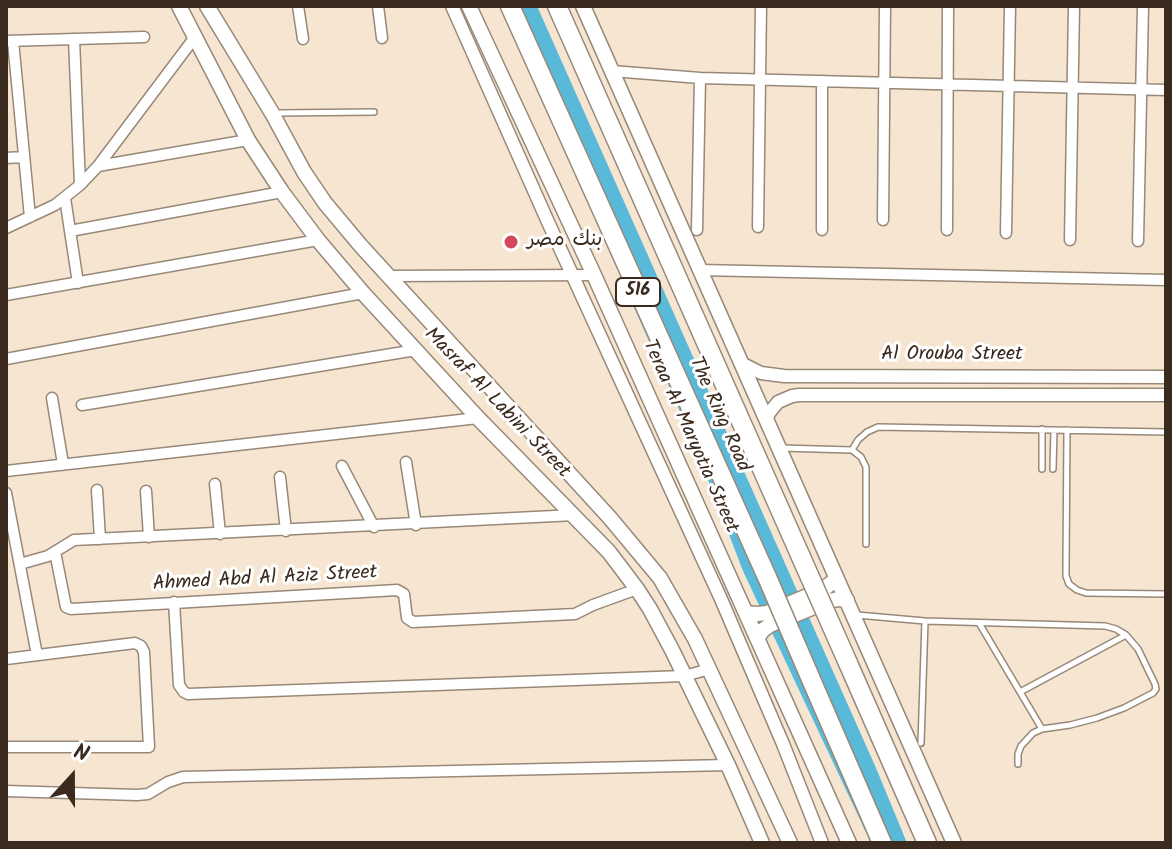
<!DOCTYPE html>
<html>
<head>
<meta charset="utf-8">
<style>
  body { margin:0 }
  #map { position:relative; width:1172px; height:849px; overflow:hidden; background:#f6e6d1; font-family:Kalam,sans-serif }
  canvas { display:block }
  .frame { position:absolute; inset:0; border:8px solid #3b2a1e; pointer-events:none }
  .north { position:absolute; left:32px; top:737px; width:80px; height:80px; -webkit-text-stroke:6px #fff; paint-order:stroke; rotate:21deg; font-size:22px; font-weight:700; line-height:32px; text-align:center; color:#3b2a1e }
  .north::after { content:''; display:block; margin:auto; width:28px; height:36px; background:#3b2a1e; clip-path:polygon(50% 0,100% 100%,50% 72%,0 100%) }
</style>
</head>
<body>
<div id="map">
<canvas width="1172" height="849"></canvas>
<div class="frame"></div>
<div class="north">N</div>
</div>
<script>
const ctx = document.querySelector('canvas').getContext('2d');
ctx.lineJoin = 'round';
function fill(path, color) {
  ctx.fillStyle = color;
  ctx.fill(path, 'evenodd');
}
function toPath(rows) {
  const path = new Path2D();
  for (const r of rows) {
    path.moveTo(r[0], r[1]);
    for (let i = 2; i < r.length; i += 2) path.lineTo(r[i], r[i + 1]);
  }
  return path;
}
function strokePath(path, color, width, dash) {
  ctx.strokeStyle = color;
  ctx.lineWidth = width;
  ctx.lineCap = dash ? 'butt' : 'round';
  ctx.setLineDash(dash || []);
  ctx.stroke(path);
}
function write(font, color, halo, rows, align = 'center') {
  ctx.font = font + ' Kalam,"Playpen Sans Arabic",sans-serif';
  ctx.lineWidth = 6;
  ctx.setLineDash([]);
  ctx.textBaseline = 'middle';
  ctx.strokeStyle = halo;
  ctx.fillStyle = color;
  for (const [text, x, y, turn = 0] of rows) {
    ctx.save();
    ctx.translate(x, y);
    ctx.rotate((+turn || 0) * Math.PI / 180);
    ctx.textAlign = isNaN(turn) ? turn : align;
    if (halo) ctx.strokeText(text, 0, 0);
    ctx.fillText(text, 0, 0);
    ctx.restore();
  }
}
const water = toPath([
  [501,6,537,6,876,768,907,843,871,843,743,571,694,443]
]);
const service = toPath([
  [277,113,374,112],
  [1067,430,1066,566,1066,576,1069,584,1077,590,1086,593,1166,594],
  [780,448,852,450,861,457,866,467,866,544],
  [852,450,858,440,867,432,878,427,1166,432],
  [1042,469,1042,429],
  [1053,469,1054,430],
  [857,615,925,621,1105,626,1116,629,1126,635,1138,649,1155,684,1156,689,1153,693,1124,708,1097,718,1070,725,1042,729,1033,733,1021,746,1018,754,1018,764],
  [979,623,1042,729],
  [1020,692,1126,635],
  [921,743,925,621]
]);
const minor = toPath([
  [298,6,303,39],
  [378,6,382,38],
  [74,39,80,185],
  [6,41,144,37],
  [13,41,30,217],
  [612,71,700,78,1166,90],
  [6,158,24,157],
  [98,166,248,140],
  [65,198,78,283],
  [883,220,885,6],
  [758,227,761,6],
  [6,228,55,205,80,185,98,166,195,37],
  [697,230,700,78],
  [822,230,822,81],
  [947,230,948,6],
  [70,231,282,192],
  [1006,233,1010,6],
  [1070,240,1074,6],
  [1138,241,1143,6],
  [699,270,1166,280],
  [388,276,594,275],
  [6,295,318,240],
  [6,359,363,293],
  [52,398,63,464],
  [82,405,416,350],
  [406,462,416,525],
  [342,466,374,527],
  [6,471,478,418],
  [280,477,286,531],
  [215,484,220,534],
  [97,490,100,539],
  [146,491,149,537],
  [6,493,37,655],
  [55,552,66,607,71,609,397,590,404,594,407,618,413,622,575,614,593,605,637,589],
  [20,564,48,556,74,540,575,515],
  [174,602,179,685,184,692,188,694,684,676,710,669],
  [6,659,135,643,141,646,144,652,149,747,6,747],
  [6,791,137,795,148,794,168,782,183,777,728,765]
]);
const tertiary = toPath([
  [452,6,548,222,721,599,783,744,822,843],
  [741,363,761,373,784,376,1166,377],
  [766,420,769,413,778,402,792,396,799,395,1166,395]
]);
const secondary = toPath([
  [179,6,248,140,282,192,318,240,363,293,478,418,609,552,637,589,650,609,672,650,728,765,762,843],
  [207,6,272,113,304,172,325,203,361,246,610,518,660,578,695,639,790,843],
  [469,6,594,275,849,843],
  [583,6,954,843],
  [746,613,757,614,767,613,824,589,836,579],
  [758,637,763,630,770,625,829,601,838,599,847,600]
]);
const motorway = toPath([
  [510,6,767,577],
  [557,6,801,557],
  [848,663,927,843],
  [810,677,882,843]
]);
const motorwayBridge = toPath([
  [801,557,848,663],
  [767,577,810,677]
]);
const markers = [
  [511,242,8,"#d1495b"]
];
const shields = [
  [638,292,44]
];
const shieldNames = [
  ["516",638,292]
];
const poiNames = [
  ["بنك مصر",527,242]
];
const streetNames = [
  ["Al Orouba Street",952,356],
  ["Masraf Al Labini Street",496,404,46],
  ["The Ring Road",718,415,66],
  ["Teraa Al Maryotia Street",689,437,66],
  ["Ahmed Abd Al Aziz Street",265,580,-3]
];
fill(water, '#59b9d8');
strokePath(service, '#988878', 8);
strokePath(minor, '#988878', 13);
strokePath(tertiary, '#988878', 15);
strokePath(secondary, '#988878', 17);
strokePath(motorway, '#988878', 21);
strokePath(service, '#fff', 5);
strokePath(minor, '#fff', 10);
strokePath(tertiary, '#fff', 12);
strokePath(secondary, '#fff', 14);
strokePath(motorway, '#fff', 18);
strokePath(motorwayBridge, '#988878', 21, []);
strokePath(motorwayBridge, '#fff', 18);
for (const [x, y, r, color] of markers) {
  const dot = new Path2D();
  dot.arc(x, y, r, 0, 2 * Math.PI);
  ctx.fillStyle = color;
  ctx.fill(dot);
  strokePath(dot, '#fff', 3);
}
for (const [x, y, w] of shields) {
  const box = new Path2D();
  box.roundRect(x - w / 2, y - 14, w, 28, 6);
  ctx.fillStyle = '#fff';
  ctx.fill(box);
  strokePath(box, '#3b2a1e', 2);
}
write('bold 18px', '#3b2a1e', null, shieldNames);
write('20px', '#3b2a1e', '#fff', poiNames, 'left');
write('20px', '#3b2a1e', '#fff', streetNames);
</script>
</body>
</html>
